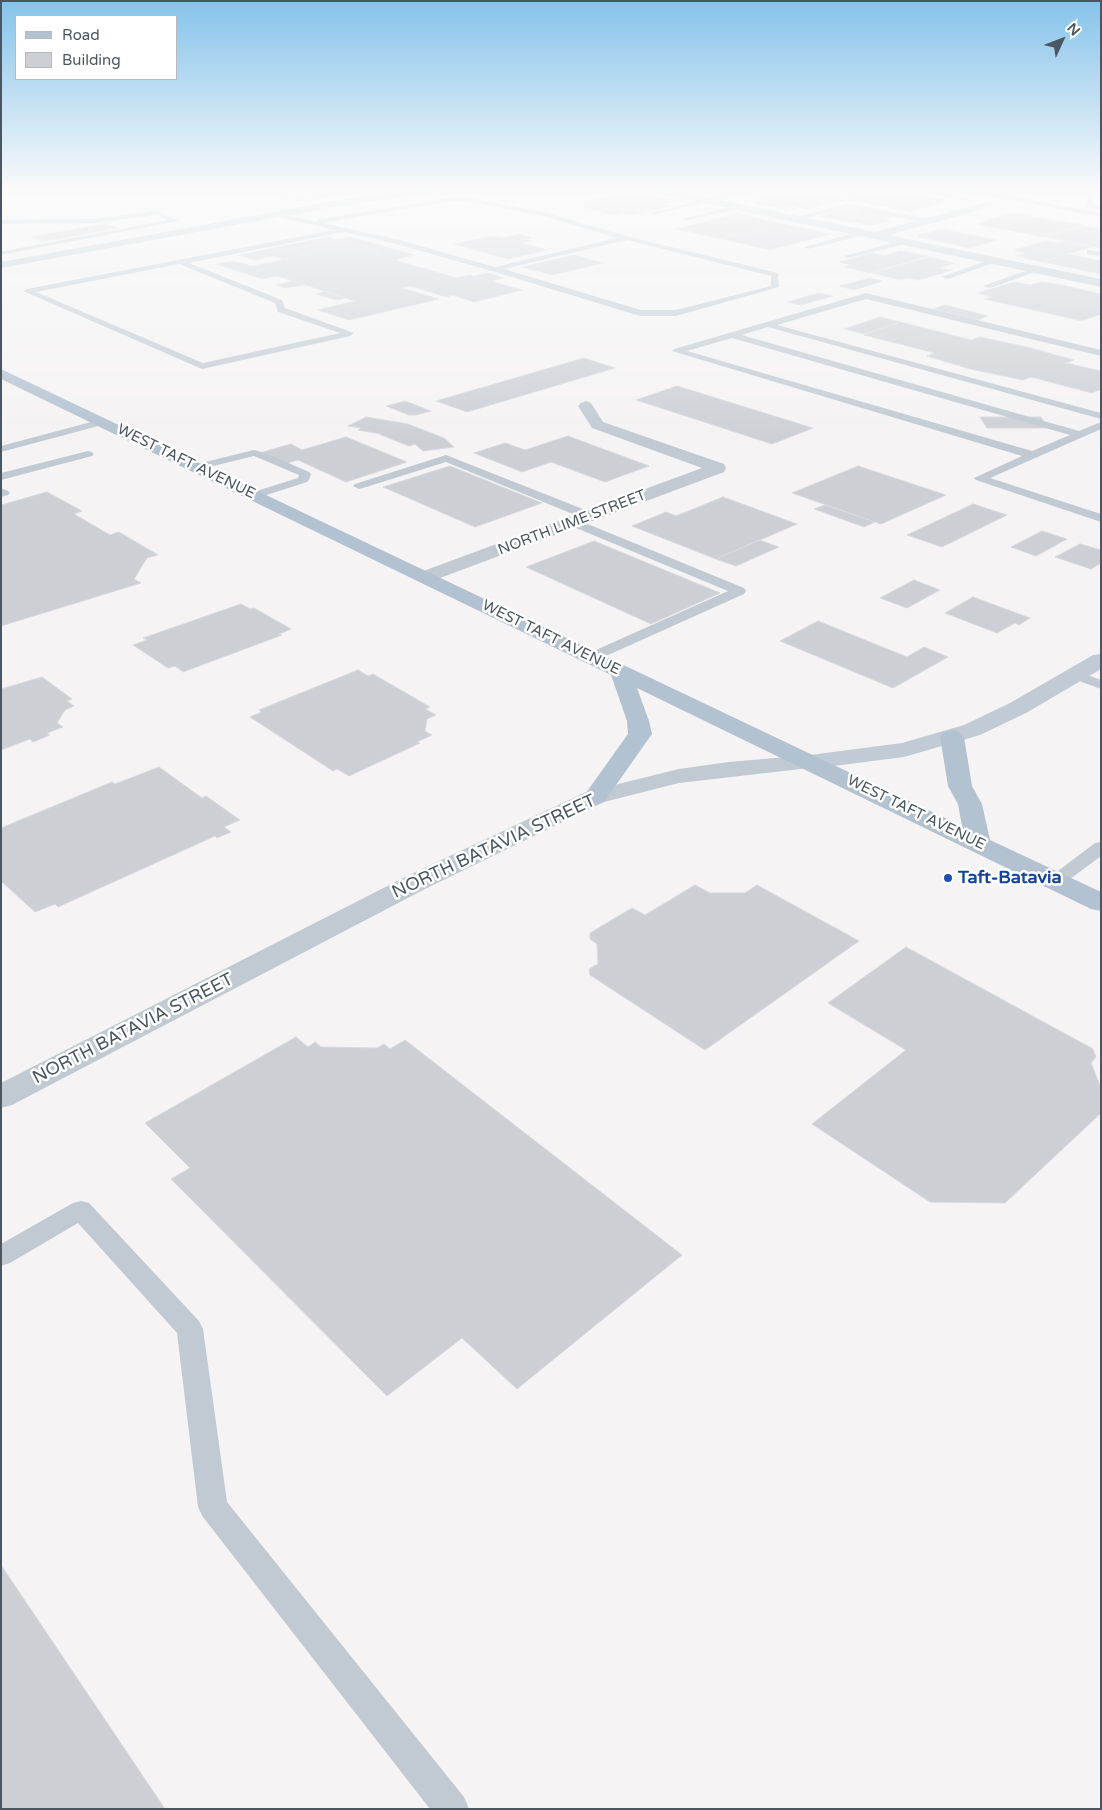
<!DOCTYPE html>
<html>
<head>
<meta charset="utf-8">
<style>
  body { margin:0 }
  #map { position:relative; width:1102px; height:1810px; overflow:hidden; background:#f5f3f3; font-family:"Varela Round",sans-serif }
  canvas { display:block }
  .frame { position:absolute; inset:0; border:2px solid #4a5661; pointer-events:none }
  .legend { position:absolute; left:15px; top:15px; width:162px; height:65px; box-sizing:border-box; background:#fff; border:1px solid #b7bbc0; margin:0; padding:6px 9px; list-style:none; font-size:15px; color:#4a5661 }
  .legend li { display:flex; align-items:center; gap:10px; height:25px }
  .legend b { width:25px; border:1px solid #b7bbc0 }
  .north { position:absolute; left:1037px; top:15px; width:50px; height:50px; -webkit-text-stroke:4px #fff; paint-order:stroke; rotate:47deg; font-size:14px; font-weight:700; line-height:20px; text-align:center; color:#4a5661 }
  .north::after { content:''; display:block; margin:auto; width:18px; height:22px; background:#4a5661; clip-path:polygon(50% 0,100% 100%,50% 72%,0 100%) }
</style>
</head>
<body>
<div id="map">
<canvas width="1102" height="1810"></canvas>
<div class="frame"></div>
<ul class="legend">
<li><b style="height:6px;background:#b3c2d1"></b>Road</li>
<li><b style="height:14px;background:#cdcfd5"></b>Building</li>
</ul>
<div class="north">N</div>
</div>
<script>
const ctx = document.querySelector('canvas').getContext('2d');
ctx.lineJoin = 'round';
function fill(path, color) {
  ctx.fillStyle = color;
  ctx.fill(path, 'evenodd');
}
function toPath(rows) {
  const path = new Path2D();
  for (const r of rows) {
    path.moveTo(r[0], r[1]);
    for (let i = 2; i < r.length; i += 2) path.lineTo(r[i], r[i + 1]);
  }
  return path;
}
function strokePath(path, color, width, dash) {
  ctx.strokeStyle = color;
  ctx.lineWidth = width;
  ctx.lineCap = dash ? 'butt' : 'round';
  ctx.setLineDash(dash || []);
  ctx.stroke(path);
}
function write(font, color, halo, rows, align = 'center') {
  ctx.font = font + ' "Varela Round",sans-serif';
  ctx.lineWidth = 5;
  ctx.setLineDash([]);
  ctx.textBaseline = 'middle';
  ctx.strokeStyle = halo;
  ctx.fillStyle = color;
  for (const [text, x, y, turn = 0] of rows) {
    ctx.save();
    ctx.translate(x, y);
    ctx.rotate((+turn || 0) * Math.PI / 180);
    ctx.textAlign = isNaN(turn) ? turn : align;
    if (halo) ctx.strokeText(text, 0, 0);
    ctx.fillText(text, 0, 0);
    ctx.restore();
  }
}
const building = toPath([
  [248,188,348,188,357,191,297,201,248,188],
  [553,188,610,188,580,194,573,193,564,195,544,190,553,188],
  [680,188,729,188,718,191,706,188,696,191,680,188],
  [792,188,883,188,887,189,806,209,793,206,783,208,755,204,758,203,753,202,763,200,751,198,792,188],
  [889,189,945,200,939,201,944,202,909,211,849,199,889,189],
  [641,194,675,201,663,204,672,206,631,215,622,213,615,215,581,207,588,205,579,203,621,195,629,197,641,194],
  [846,209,857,212,863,210,892,216,881,219,890,221,871,225,818,216,846,209],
  [737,214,782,224,722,239,676,229,737,214],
  [1010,214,1019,214,1083,225,1044,237,975,224,1010,214],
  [105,224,119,228,44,241,30,237,105,224],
  [783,224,831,234,770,250,722,239,783,224],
  [1084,226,1101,229,1101,248,1046,237,1084,226],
  [942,229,997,240,971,248,919,237,917,235,942,229],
  [520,234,532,238,525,239,532,241,522,243,548,250,508,259,454,244,493,236,503,238,520,234],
  [328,237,336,240,350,237,415,255,394,260,376,255,383,253,338,240,288,250,306,255,285,260,273,256,254,260,239,255,328,237],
  [338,240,383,253,376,255,457,278,469,275,522,290,474,302,453,295,446,297,410,286,402,288,439,299,349,320,318,310,355,301,277,276,262,279,216,264,233,261,252,266,306,255,288,250,338,240],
  [1046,241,1058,243,1064,241,1091,247,1042,262,1016,256,1027,253,1014,250,1046,241],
  [900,251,928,256,870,273,844,267,851,265,839,262,871,253,883,256,900,251],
  [1068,254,1101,261,1101,274,1043,262,1068,254],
  [574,255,604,263,552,275,522,267,574,255],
  [930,257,954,263,940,268,952,270,919,280,907,278,900,280,872,273,930,257],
  [488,273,504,278,491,281,475,276,488,273],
  [870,278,883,281,854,290,840,286,870,278],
  [294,281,306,285,285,288,276,285,294,281],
  [1014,282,1030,285,1041,282,1058,284,1101,294,1101,314,1082,321,985,299,992,297,978,293,1014,282],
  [325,291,346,298,336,300,316,294,325,291],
  [819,293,833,296,801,305,787,302,819,293],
  [945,305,988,316,977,320,933,309,945,305],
  [880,317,900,322,864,334,844,329,880,317],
  [900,322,972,340,980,337,1027,347,1074,360,1066,363,1101,371,1101,389,1092,393,1031,377,1023,380,970,369,927,356,935,353,864,335,900,322],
  [584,358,615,368,467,412,436,401,584,358],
  [677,386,813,428,772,444,636,400,677,386],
  [405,401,431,411,416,415,409,415,386,406,405,401],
  [366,417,408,424,444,438,454,447,423,451,415,444,409,446,379,434,381,434,358,430,361,428,348,426,366,417],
  [980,417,1041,417,1049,428,987,428,980,417],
  [568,436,649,466,605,482,551,462,522,472,474,453,505,443,525,450,568,436],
  [346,437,407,462,346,482,298,460,287,463,263,452,291,444,302,450,346,437],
  [450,466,542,503,475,527,383,487,450,466],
  [858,466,946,495,881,524,792,493,858,466],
  [47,492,82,511,74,514,110,535,119,532,158,555,147,558,134,579,141,583,1,626,1,505,47,492],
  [723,497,797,524,716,559,632,526,666,512,676,516,723,497],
  [973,504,1007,515,942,547,907,535,973,504],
  [825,505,875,522,864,527,814,509,825,505],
  [1042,531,1067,539,1036,556,1011,547,1042,531],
  [759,540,779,547,736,566,716,559,759,540],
  [594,541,720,593,651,624,526,567,594,541],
  [1080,544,1101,550,1101,563,1091,569,1055,557,1080,544],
  [914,580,940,590,907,608,880,598,914,580],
  [973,597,1030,618,1019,625,1015,623,997,633,945,613,973,597],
  [241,604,250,609,254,608,291,629,279,634,282,635,183,672,175,666,168,668,133,645,147,640,143,638,241,604],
  [818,621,907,657,924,647,948,657,893,688,780,641,818,621],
  [358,670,368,676,373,674,430,707,425,709,436,715,427,719,425,731,432,735,417,742,420,743,349,776,337,769,333,771,250,717,262,712,259,710,358,670],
  [42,677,72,699,67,701,74,706,65,710,57,723,63,727,47,733,50,735,33,742,30,739,1,750,1,689,42,677],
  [159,767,202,798,206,796,240,820,224,827,231,832,217,838,215,836,58,907,55,904,35,912,1,881,1,828,112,782,115,784,159,767],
  [695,885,710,893,745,893,757,885,859,941,705,1050,590,975,589,969,598,964,597,944,590,939,590,933,632,908,645,915,695,885],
  [906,947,1093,1049,1096,1057,1091,1063,1101,1088,1101,1113,1005,1203,930,1202,812,1124,906,1050,828,1003,906,947],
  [296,1037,308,1047,315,1042,321,1047,377,1048,384,1044,390,1049,405,1040,682,1255,517,1389,462,1338,387,1396,171,1179,190,1168,145,1123,296,1037],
  [1,1565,165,1809,1,1809,1,1565]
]);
const service = toPath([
  [375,188,385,188,403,195,400,197,375,188],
  [522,188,533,188,538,191,535,193,522,188],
  [751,188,764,188,653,215,650,213,751,188],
  [920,188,965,197,968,199,965,201,916,190,920,188],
  [950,188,965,188,1101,213,1101,217,950,188],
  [1066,188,1082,189,1093,196,1094,205,1101,206,1101,210,1085,208,1085,206,1089,203,1088,198,1078,192,1066,188],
  [453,197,466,197,547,213,626,236,778,273,779,287,676,316,640,316,492,271,396,244,344,232,189,263,282,300,285,308,354,333,350,336,202,369,23,291,27,289,334,230,274,216,274,214,276,213,318,222,318,219,321,219,453,197],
  [453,201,466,201,546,217,617,238,495,267,400,240,322,223,453,201],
  [627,240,771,276,771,286,676,310,641,310,504,269,627,240],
  [179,264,275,303,278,312,340,333,203,363,36,292,179,264],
  [847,204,928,219,932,221,928,223,847,208,793,221,789,219,847,204],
  [739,205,741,206,741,208,685,221,681,219,739,205],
  [151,211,160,212,179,221,1,255,1,251,4,251,168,220,157,215,94,223,1,224,1,220,94,219,151,211],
  [861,231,864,231,864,235,808,249,804,247,861,231],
  [903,240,907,242,906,244,848,258,844,256,903,240],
  [1087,250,1101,252,1101,256,1087,254,1087,250],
  [992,259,999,261,948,279,941,277,992,259],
  [1034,268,1041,270,990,288,983,286,1034,268],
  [866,293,1101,350,1101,356,866,299,777,325,1101,413,1101,419,768,327,742,335,1079,431,1101,422,1101,429,990,478,1101,514,1101,522,976,480,974,478,1022,456,672,351,674,349,866,293],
  [732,338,1070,435,1032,451,687,351,732,338],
  [102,419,106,420,107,422,106,424,1,452,1,446,102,419],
  [254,450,266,453,309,472,311,474,309,480,307,482,254,499,248,495,250,493,298,478,299,475,254,456,197,470,191,467,193,465,254,450],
  [88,451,92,452,94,454,92,456,1,480,1,473,88,451],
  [446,455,593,513,595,516,589,520,585,519,446,462,363,488,359,489,353,486,355,484,446,455],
  [1,488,8,491,10,493,8,495,1,497,1,488],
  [573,518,744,588,746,591,744,594,597,660,587,660,585,657,587,654,728,591,569,525,567,522,573,518],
  [1076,671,1101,680,1101,689,1071,678,1069,675,1071,672,1076,671],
  [1101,842,1101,856,1062,885,1056,887,1050,885,1047,881,1050,877,1095,843,1101,842],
  [81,1201,89,1203,199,1321,203,1329,227,1502,464,1797,469,1809,430,1809,203,1517,198,1507,177,1333,78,1223,10,1263,1,1266,1,1244,73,1203,81,1201]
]);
const minor = toPath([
  [422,188,450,188,445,191,350,204,1,268,1,262,350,198,422,188],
  [643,188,663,188,875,232,988,202,992,203,992,207,888,235,1101,279,1101,287,648,191,643,188],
  [586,401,591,403,603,422,724,464,726,468,724,472,432,581,425,583,418,581,415,577,418,573,702,468,592,428,578,406,581,403,586,401]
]);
const tertiary = toPath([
  [810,755,818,757,822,762,818,767,679,783,604,802,425,889,12,1105,1,1108,1,1083,405,877,586,792,679,769,729,762,810,755]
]);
const secondary = toPath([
  [1101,654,1101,669,1026,713,980,735,904,757,810,769,802,767,798,762,802,757,810,755,902,743,964,725,1010,703,1093,655,1101,654]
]);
const primary = toPath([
  [1,369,962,826,958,804,948,786,940,737,944,732,952,730,960,732,964,737,972,786,982,804,990,840,1101,892,1101,911,1091,909,637,688,649,721,652,734,604,802,595,804,586,802,583,797,628,734,627,721,611,675,1,379,1,369]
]);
const markers = [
  [948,878,5,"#1a4fb4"]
];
const farStreetnames = [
  ["WEST TAFT AVENUE",186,462,26],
  ["NORTH LIME STREET",572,523,-21],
  ["WEST TAFT AVENUE",551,638,26],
  ["WEST TAFT AVENUE",916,813,26]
];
const streetNames = [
  ["NORTH BATAVIA STREET",494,847,-25],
  ["NORTH BATAVIA STREET",133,1029,-27]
];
const transitNames = [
  ["Taft-Batavia",958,878]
];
fill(building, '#cdcfd5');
strokePath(building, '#d7d9de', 1);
fill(service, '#c1cad2');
fill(minor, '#c1cad2');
fill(tertiary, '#c1cad2');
fill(secondary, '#c1cbd6');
fill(primary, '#b3c2d1');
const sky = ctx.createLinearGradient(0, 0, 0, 442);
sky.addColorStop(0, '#85c3ea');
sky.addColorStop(0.43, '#fafafa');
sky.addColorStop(1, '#fafafa00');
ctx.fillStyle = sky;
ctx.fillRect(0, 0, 1102, 442);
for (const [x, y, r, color] of markers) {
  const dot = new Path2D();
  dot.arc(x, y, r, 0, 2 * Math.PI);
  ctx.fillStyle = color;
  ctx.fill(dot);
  strokePath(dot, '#fff', 2);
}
write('15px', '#4a5661', '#fff', farStreetnames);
write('18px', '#4a5661', '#fff', streetNames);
write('bold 18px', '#164399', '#fff', transitNames, 'left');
</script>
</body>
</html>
